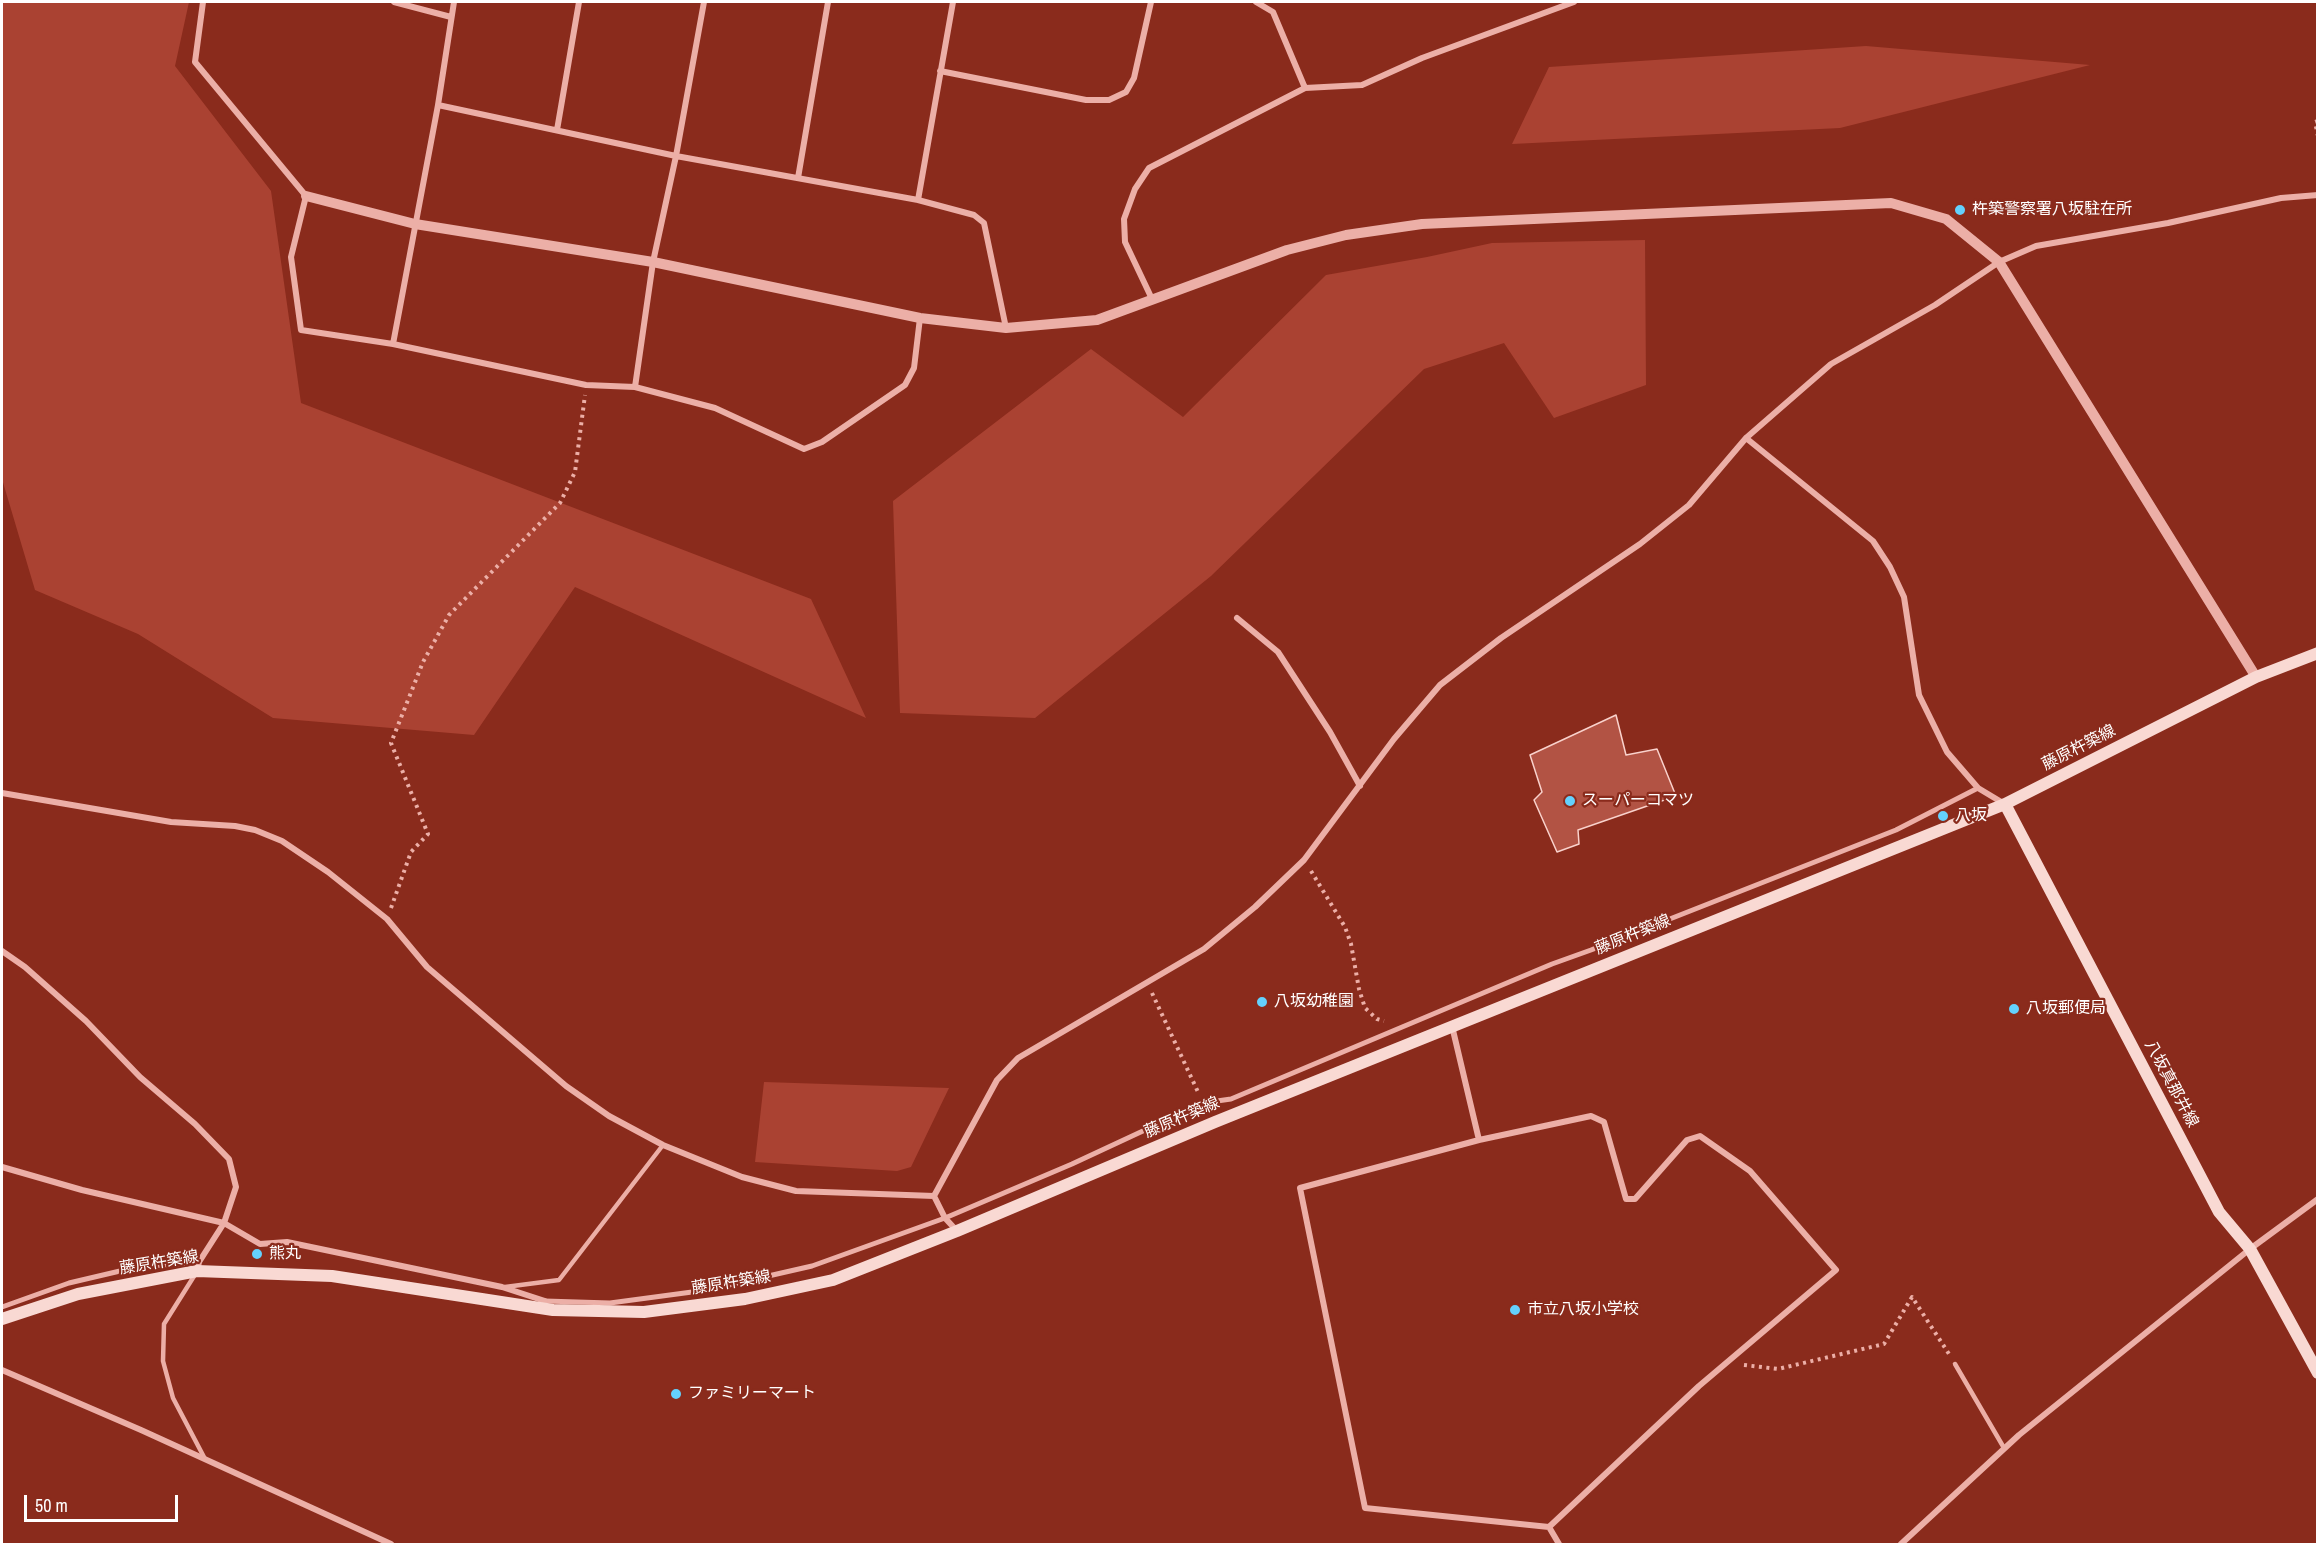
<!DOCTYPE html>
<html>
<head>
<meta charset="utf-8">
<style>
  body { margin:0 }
  #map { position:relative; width:2319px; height:1546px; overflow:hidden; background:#8a2b1c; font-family:"Archivo Narrow",sans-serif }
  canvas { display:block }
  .frame { position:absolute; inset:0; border:3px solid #fff; pointer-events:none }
  .scale { position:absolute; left:24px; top:1495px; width:154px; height:27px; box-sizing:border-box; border:3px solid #fff; border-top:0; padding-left:8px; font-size:18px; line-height:21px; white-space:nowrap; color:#fff; -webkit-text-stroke:4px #8a2b1c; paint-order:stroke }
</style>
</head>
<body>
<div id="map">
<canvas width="2319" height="1546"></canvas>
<div class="frame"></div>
<div class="scale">50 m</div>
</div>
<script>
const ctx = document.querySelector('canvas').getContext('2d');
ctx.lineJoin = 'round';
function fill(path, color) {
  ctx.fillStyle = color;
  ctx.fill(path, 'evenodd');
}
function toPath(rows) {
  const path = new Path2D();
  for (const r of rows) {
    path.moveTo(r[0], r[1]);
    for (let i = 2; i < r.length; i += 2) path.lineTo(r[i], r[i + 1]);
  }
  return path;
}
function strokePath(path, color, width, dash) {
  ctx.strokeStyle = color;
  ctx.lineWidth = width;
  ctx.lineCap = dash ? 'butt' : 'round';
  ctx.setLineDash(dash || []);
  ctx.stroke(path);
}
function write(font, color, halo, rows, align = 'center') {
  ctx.font = font + ' "Archivo Narrow","Noto Sans JP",sans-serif';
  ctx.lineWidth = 4.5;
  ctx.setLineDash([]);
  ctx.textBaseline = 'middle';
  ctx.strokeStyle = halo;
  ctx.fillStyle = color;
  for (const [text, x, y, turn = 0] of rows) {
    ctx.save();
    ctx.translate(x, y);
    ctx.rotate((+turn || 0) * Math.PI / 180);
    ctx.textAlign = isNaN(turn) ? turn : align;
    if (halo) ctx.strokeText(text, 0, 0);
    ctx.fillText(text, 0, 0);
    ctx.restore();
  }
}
const green = toPath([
  [2,2,189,2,175,66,271,191,301,403,811,599,866,718,575,587,474,735,273,718,138,634,35,590,2,479],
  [1866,46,2090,65,1840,128,1512,144,1549,67],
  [1645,240,1646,385,1554,418,1504,343,1424,369,1211,576,1035,718,900,713,893,501,1091,349,1183,417,1326,275,1427,257,1492,243],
  [764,1082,949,1088,911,1167,897,1171,755,1162]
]);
const building = toPath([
  [1616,715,1626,755,1657,749,1676,796,1578,830,1579,844,1557,852,1534,800,1542,792,1530,755,1616,715]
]);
const path = toPath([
  [2318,121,2315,122,2318,136],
  [1311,871,1345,927,1351,944,1359,989,1365,1008,1377,1019,1384,1021],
  [391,908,411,852,428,834,391,743,423,662,449,615,560,503,575,472,585,395],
  [1152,993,1198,1092],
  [1744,1365,1778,1369,1884,1344,1912,1297,1949,1354]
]);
const service = toPath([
  [196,1273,164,1324,163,1361,173,1398,205,1459],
  [505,1287,559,1280,663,1145],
  [1955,1364,2004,1448]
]);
const pedestrian = toPath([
  [545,1301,610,1303,707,1290,812,1266,945,1218,1072,1164,1203,1103,1231,1099,1552,964,1591,950,1896,830,1978,788],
  [2,1307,69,1283,137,1267,199,1262]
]);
const minor = toPath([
  [203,2,195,62,306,196,291,257,301,330,393,344,586,385,635,387,715,408,804,449,822,442,905,385,914,368,920,318],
  [394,2,451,17],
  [1256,2,1273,12,1305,88],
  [940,71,1086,100,1109,100,1126,92,1134,78,1151,2],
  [438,105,676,156,918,200,974,215,984,223,1006,328],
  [557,130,579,2],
  [798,178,828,2],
  [918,200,953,2],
  [1152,299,1125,242,1124,219,1135,189,1149,168,1305,88,1362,85,1422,58,1574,2],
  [393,344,438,105,454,2],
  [635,387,653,262,676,156,704,2],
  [1746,438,1873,541,1890,567,1904,597,1919,695,1947,752,1978,788,2003,803],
  [1237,618,1278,652,1330,732,1360,786],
  [2,793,171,822,235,826,255,830,282,841,328,872,387,919,427,967,566,1086,609,1116,663,1145,742,1177,796,1191,934,1196],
  [2,951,25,967,86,1021,140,1077,195,1124,229,1159,236,1187,224,1223,199,1262,197,1271],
  [1452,1026,1479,1140,1300,1188,1365,1508,1549,1527],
  [1479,1140,1591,1116,1604,1122,1626,1199,1635,1199,1687,1140,1700,1136,1750,1171,1836,1270,1699,1386,1549,1527,1559,1544],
  [2,1167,82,1190,224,1223,260,1244,287,1242,502,1287,545,1301],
  [957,1231,945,1218,934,1196,997,1080,1018,1058,1204,949,1255,907,1304,860,1394,739,1440,685,1501,638,1640,544,1689,505,1746,438,1831,364,1935,305,1999,262,2036,246,2168,223,2281,198,2318,195],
  [2,1370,141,1430,391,1544],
  [1901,1544,2019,1435,2250,1249,2318,1199]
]);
const tertiary = toPath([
  [306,196,415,224,653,262,920,318,1006,328,1097,320,1287,250,1346,235,1422,224,1891,203,1946,219,1999,262,2256,677]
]);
const secondary = toPath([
  [2005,804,2219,1212,2250,1249,2318,1373],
  [2,1319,78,1294,197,1271,332,1276,553,1310,644,1312,745,1299,833,1280,957,1231,1215,1122,2005,804,2256,677,2318,653]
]);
const markers = [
  [1960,210,6,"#64d1fd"],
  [1570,801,6,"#64d1fd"],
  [1943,816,6,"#64d1fd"],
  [1262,1002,6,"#64d1fd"],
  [2014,1009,6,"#64d1fd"],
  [257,1254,6,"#64d1fd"],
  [1515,1310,6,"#64d1fd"],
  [676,1394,6,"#64d1fd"]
];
const poiNames = [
  ["杵築警察署八坂駐在所",1972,210],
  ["スーパーコマツ",1582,801],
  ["八坂",1955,816],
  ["八坂幼稚園",1274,1002],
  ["八坂郵便局",2026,1009],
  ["熊丸",269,1254],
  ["市立八坂小学校",1527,1310],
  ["ファミリーマート",688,1394]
];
const streetNames = [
  ["藤原杵築線",2079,748,-27],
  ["藤原杵築線",1633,935,-22],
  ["八坂真那井線",2171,1084,62],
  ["藤原杵築線",1182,1118,-23],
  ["藤原杵築線",159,1263,-9],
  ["藤原杵築線",731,1283,-9]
];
fill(green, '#aa4232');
fill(building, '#b25344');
strokePath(building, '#f9d2cc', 1.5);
strokePath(path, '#ecafa7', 4, [3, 4.5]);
strokePath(service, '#ecafa7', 4.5);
strokePath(pedestrian, '#ecafa7', 5);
strokePath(minor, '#ecafa7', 6);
strokePath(tertiary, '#ecafa7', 10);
strokePath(secondary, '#f9d9d3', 12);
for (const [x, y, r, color] of markers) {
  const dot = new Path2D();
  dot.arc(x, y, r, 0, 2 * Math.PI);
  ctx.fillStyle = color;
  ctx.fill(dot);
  strokePath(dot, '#8a2b1c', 2);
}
write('16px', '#fff', '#8a2b1c', poiNames, 'left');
write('16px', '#fff', '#8a2b1c', streetNames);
</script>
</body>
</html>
